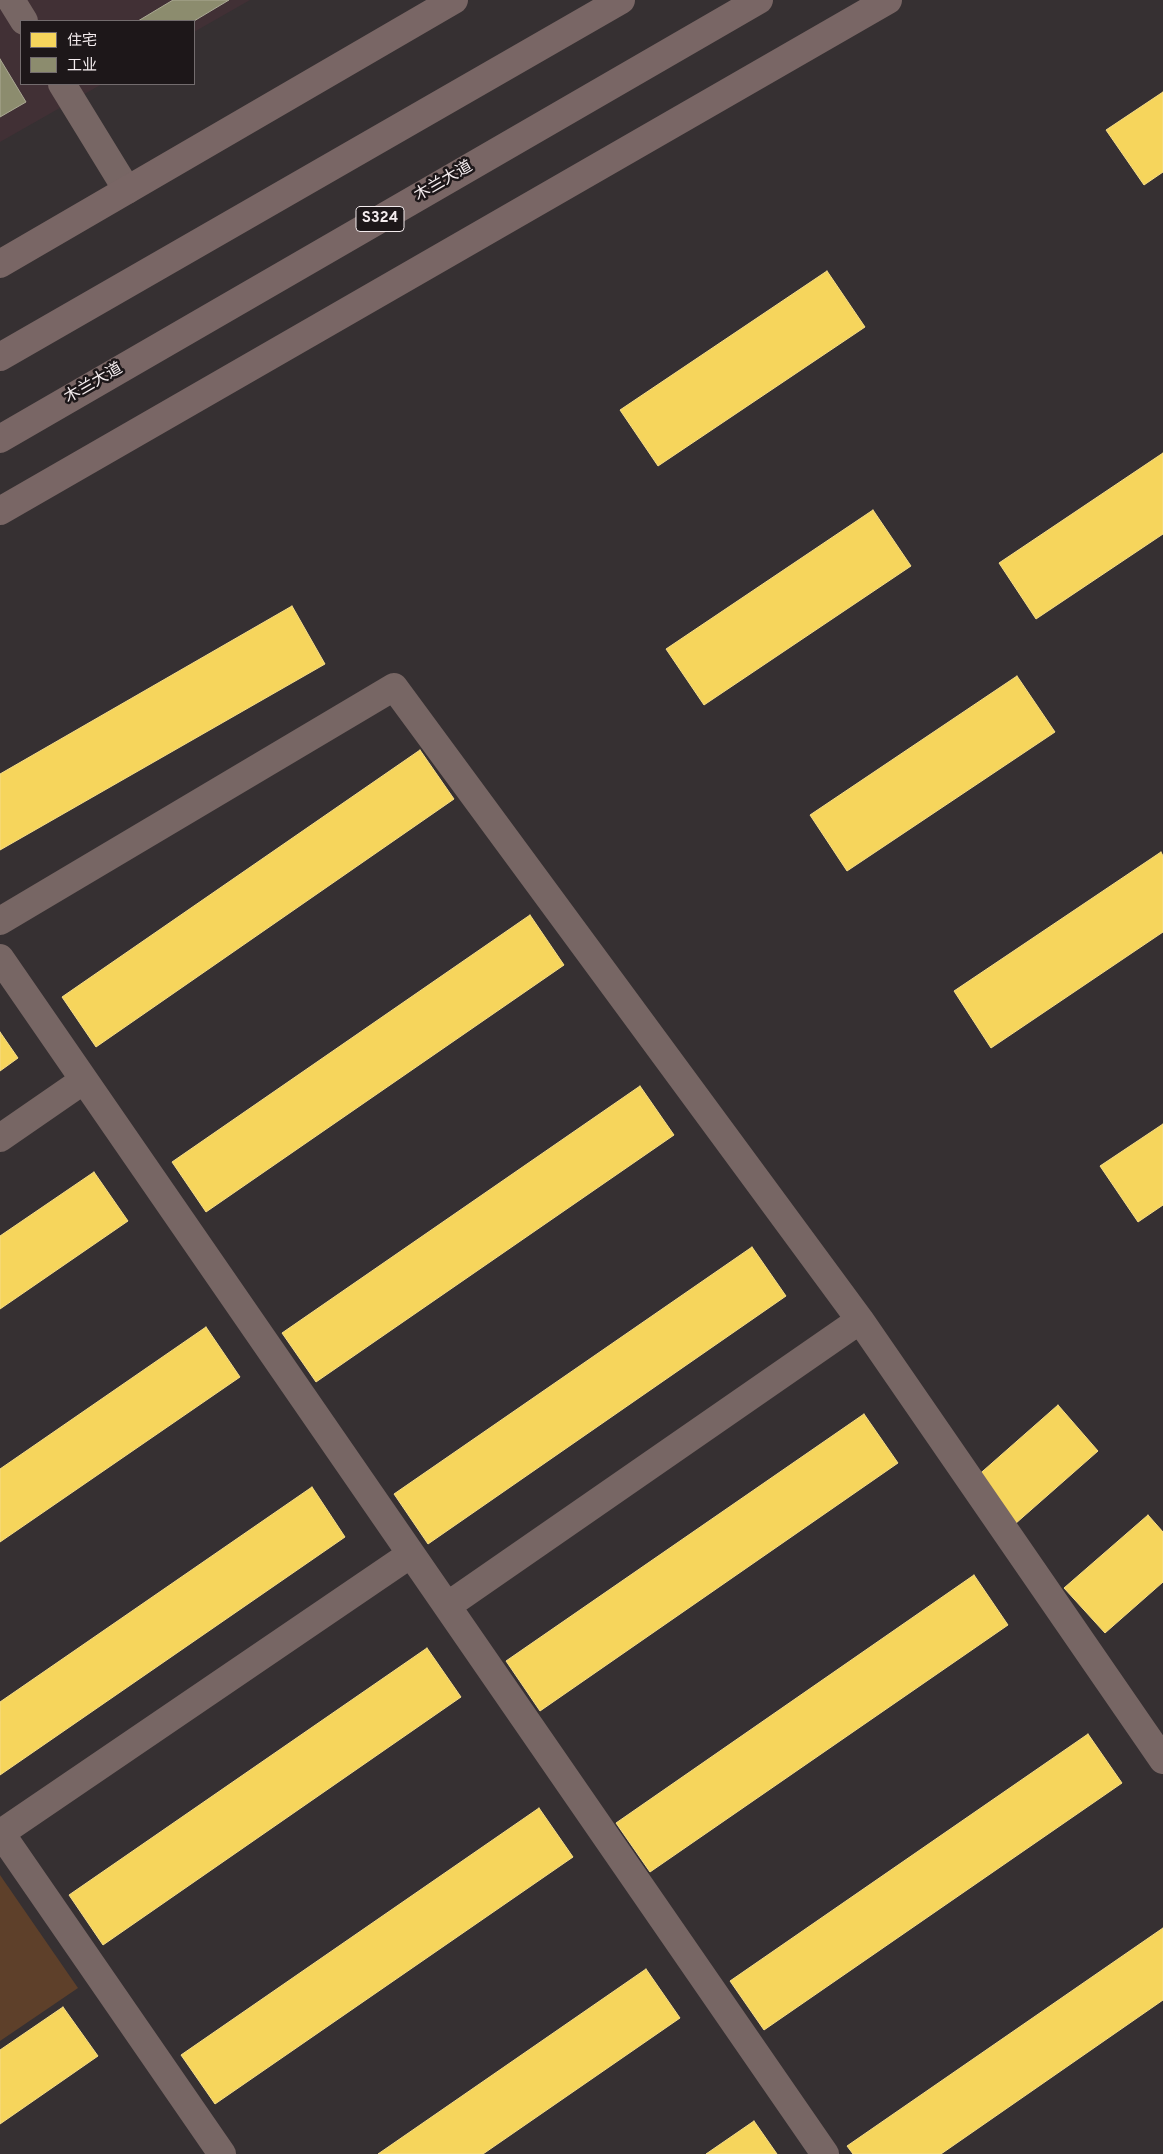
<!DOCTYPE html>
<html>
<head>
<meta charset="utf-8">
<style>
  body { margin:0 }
  #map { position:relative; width:1163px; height:2154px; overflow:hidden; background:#363032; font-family:Overpass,"Noto Sans SC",sans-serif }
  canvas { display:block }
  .legend { position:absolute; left:20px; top:20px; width:175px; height:65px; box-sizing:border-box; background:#1d1719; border:1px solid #736c6e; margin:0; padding:6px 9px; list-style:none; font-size:15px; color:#f4ecee }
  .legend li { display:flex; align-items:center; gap:10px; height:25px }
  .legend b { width:25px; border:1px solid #736c6e }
</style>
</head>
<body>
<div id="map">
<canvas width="1163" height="2154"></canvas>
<ul class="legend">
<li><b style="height:14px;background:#f6d55c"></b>住宅</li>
<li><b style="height:14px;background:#8c8c6e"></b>工业</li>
</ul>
</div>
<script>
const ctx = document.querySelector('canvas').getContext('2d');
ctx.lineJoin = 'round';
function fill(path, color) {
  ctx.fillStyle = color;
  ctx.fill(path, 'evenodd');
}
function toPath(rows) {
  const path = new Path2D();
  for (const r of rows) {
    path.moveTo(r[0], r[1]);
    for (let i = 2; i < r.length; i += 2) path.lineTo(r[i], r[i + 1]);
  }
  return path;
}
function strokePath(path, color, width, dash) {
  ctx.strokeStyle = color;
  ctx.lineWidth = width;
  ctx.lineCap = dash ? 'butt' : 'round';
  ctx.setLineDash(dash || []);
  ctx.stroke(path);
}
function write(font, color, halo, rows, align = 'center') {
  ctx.font = font + ' Overpass,"Noto Sans SC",sans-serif';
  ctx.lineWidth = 5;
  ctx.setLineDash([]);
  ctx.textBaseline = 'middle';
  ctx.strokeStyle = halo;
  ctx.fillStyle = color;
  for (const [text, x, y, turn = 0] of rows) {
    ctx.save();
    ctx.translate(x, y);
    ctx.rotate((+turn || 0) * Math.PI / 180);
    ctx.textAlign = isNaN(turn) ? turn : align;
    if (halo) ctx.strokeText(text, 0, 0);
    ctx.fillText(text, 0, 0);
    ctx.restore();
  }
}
const built = toPath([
  [0,0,250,0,194,32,194,21,21,21,21,84,102,84,0,142]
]);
const green = toPath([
  [0,1875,78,1988,0,2041]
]);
const homes = toPath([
  [1163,92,1163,172,1144,185,1106,130,1163,92],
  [827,271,865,327,658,466,620,410,827,271],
  [1163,453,1163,534,1036,619,999,563,1163,453],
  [873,510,911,566,704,705,666,649,873,510],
  [292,606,325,664,0,850,0,774,292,606],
  [1017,676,1055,732,847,871,810,815,1017,676],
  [420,750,454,799,96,1047,62,997,420,750],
  [1161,852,1163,856,1163,932,991,1048,954,991,1161,852],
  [530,915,564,965,206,1212,172,1162,530,915],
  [0,1032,18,1058,0,1071,0,1032],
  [640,1086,674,1135,316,1382,282,1333,640,1086],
  [1163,1124,1163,1205,1138,1222,1100,1166,1163,1124],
  [94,1172,128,1221,0,1309,0,1236,94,1172],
  [752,1247,786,1296,428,1544,394,1494,752,1247],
  [206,1327,240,1377,0,1542,0,1469,206,1327],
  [1058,1405,1098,1451,1015,1524,975,1478,1058,1405],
  [864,1414,898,1463,540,1711,506,1661,864,1414],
  [312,1487,345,1537,0,1775,0,1702,312,1487],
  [1148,1515,1163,1532,1163,1582,1105,1633,1064,1588,1148,1515],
  [974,1575,1008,1625,650,1872,616,1823,974,1575],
  [427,1648,461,1697,103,1945,69,1895,427,1648],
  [1088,1734,1122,1783,764,2030,730,1981,1088,1734],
  [539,1808,573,1857,215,2104,181,2055,539,1808],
  [1163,1928,1163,2000,941,2154,853,2154,847,2146,1163,1928],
  [646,1969,680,2018,483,2154,378,2154,646,1969],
  [63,2007,98,2056,0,2124,0,2050,63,2007],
  [754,2121,777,2154,706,2154,754,2121]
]);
const industry = toPath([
  [173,0,229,0,194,21,138,21,173,0],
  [0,59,26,102,0,117,0,59]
]);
const minor = toPath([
  [11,0,24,21],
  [62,84,127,190],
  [0,921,394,687,860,1320,1163,1760],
  [0,958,825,2154],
  [0,1138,84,1080],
  [447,1606,860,1320],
  [0,1832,222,2154],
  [1,1833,411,1554]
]);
const major = toPath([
  [0,264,454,0],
  [0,357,621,0],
  [0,439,759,0],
  [0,511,888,0]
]);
const shields = [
  [380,219,48]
];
const shieldNames = [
  ["S324",380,219]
];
const streetNames = [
  ["木兰大道",444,182,-30],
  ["木兰大道",94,384,-30]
];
fill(built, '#413035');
fill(green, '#5e402a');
fill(homes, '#f6d55c');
strokePath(homes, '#f5dc88', 1);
fill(industry, '#8c8c6e');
strokePath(industry, '#aba994', 1);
strokePath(minor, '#776664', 28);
strokePath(major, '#796665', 28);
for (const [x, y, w] of shields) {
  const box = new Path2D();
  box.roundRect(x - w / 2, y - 12.5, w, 25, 4);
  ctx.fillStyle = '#1d1719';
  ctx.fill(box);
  strokePath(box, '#f4ecee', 1);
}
write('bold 15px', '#f4ecee', null, shieldNames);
write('16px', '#f4ecee', '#1d1719', streetNames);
</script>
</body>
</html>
